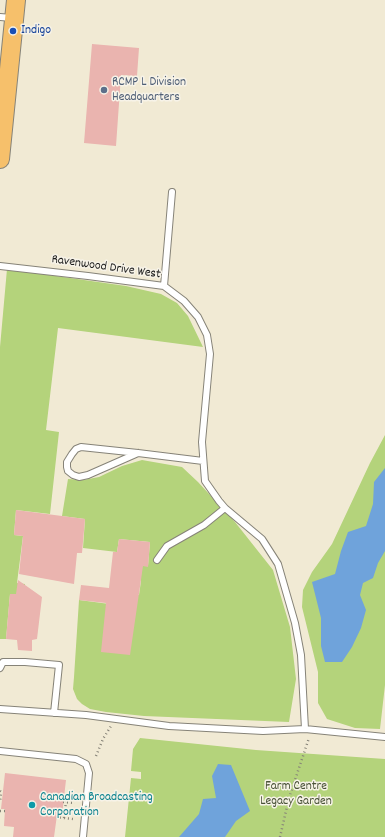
<!DOCTYPE html>
<html>
<head>
<meta charset="utf-8">
<style>
  body { margin:0 }
  canvas { display:block; background:#f1ead4 }
</style>
</head>
<body>
<canvas width="385" height="837"></canvas>
<script>
const ctx = document.querySelector('canvas').getContext('2d');
ctx.lineJoin = 'round';
function fill(path, color) {
  ctx.fillStyle = color;
  ctx.fill(path, 'evenodd');
}
function toPath(rows) {
  const path = new Path2D();
  for (const r of rows) {
    path.moveTo(r[0], r[1]);
    for (let i = 2; i < r.length; i += 2) path.lineTo(r[i], r[i + 1]);
  }
  return path;
}
function strokePath(path, color, width, dash) {
  ctx.strokeStyle = color;
  ctx.lineWidth = width;
  ctx.lineCap = dash ? 'butt' : 'round';
  ctx.setLineDash(dash || []);
  ctx.stroke(path);
}
function write(font, color, halo, rows, align = 'center') {
  ctx.font = font + ' Dekko,sans-serif';
  ctx.lineWidth = 3;
  ctx.setLineDash([]);
  ctx.textBaseline = 'middle';
  ctx.strokeStyle = halo;
  ctx.fillStyle = color;
  for (const [text, x, y, turn = 0] of rows) {
    ctx.save();
    ctx.translate(x, y);
    ctx.rotate((+turn || 0) * Math.PI / 180);
    ctx.textAlign = isNaN(turn) ? turn : align;
    if (halo) ctx.strokeText(text, 0, 0);
    ctx.fillText(text, 0, 0);
    ctx.restore();
  }
}
const green = toPath([
  [7,269,126,286,161,294,177,303,188,316,203,347,58,328,46,430,59,432,50,514,16,510,14,535,23,536,17,583,25,584,24,594,10,594,6,639,0,639,0,347],
  [385,435,385,685,380,729,355,728,327,719,318,703,318,672,302,607,303,590,312,572,332,544,370,463],
  [142,460,182,467,198,482,235,522,273,570,290,627,296,679,289,722,144,716,106,712,90,709,82,704,77,699,73,689,74,677,79,600,117,605,119,593,139,595,141,581,138,566,148,566,150,542,119,539,117,552,83,548,85,519,62,516,68,479,83,480,99,477,122,466],
  [140,738,256,750,385,759,385,837,125,837,131,778,141,779,141,772,131,771,133,749]
]);
const water = toPath([
  [385,468,385,551,378,563,373,578,363,583,360,595,366,610,361,628,352,647,342,662,325,662,321,646,321,618,312,582,335,574,341,551,348,532,366,526,373,504,374,482],
  [218,764,231,765,250,811,236,821,225,837,179,837,199,814,203,799,216,798,212,776]
]);
const building = toPath([
  [92,44,139,48,137,76,121,75,116,146,84,143],
  [16,510,85,519,82,553,77,553,74,584,19,574,23,536,14,535],
  [119,539,150,542,148,567,143,566,130,655,101,652,106,603,79,600,81,585,109,588,113,552,117,552],
  [18,580,42,597,37,639,32,640,32,651,18,650,17,640,6,639,10,594,16,594],
  [5,773,66,780,62,815,57,815,54,837,13,837,14,827,4,826,5,809,1,809]
]);
const path = toPath([
  [96,756,103,739,111,726],
  [0,791,1,792,0,802],
  [63,802,75,803],
  [0,811,5,811],
  [56,817,73,819],
  [64,818,66,802],
  [280,837,289,798,309,738]
]);
const service = toPath([
  [0,17,12,18],
  [0,266,88,276,164,286,184,301,198,317,207,335,210,354,202,442,205,481,219,501,225,508,262,539,278,564,295,623,301,655,305,729],
  [164,286,172,192],
  [138,453,88,475,79,477,73,475,68,471,67,467,67,462,72,454,76,449,81,447,138,453,203,461],
  [157,560,167,546,204,525,225,508],
  [0,668,3,662,25,662,59,665,54,713],
  [0,709,86,715,169,726,263,731,305,729,385,737],
  [0,751,76,759,86,764,89,773,83,837]
]);
const primary = toPath([
  [0,159,16,0]
]);
const markers = [
  [13,31,4,"#1a4fb4"],
  [104,90,4,"#5c6f8a"],
  [32,805,4,"#0f9aa8"]
];
const transitNames = [
  ["Indigo",21,31]
];
const serviceNames = [
  ["RCMP L Division",112,83],
  ["Headquarters",112,98]
];
const streetNames = [
  ["Ravenwood Drive West",106,268,8]
];
const parkNames = [
  ["Farm Centre",296,787],
  ["Legacy Garden",296,802]
];
const cultureNames = [
  ["Canadian Broadcasting",40,798],
  ["Corporation",40,813]
];
fill(green, '#b4d37b');
fill(water, '#6fa3db');
fill(building, '#eab4af');
strokePath(service, '#868378', 8);
strokePath(primary, '#868378', 20);
strokePath(path, '#868378', 2.5, [1, 3]);
strokePath(service, '#fff', 6);
strokePath(primary, '#f6c06b', 18);
for (const [x, y, r, color] of markers) {
  const dot = new Path2D();
  dot.arc(x, y, r, 0, 2 * Math.PI);
  ctx.fillStyle = color;
  ctx.fill(dot);
  strokePath(dot, '#f7f3e8', 1.5);
}
write('13px', '#164399', '#f7f3e8', transitNames, 'left');
write('13px', '#4e5e75', '#f7f3e8', serviceNames, 'left');
write('13px', '#1c1c1c', '#f7f3e8', streetNames);
write('13px', '#4a5338', '#f7f3e8', parkNames);
write('13px', '#0d838f', '#f7f3e8', cultureNames, 'left');
</script>
</body>
</html>
